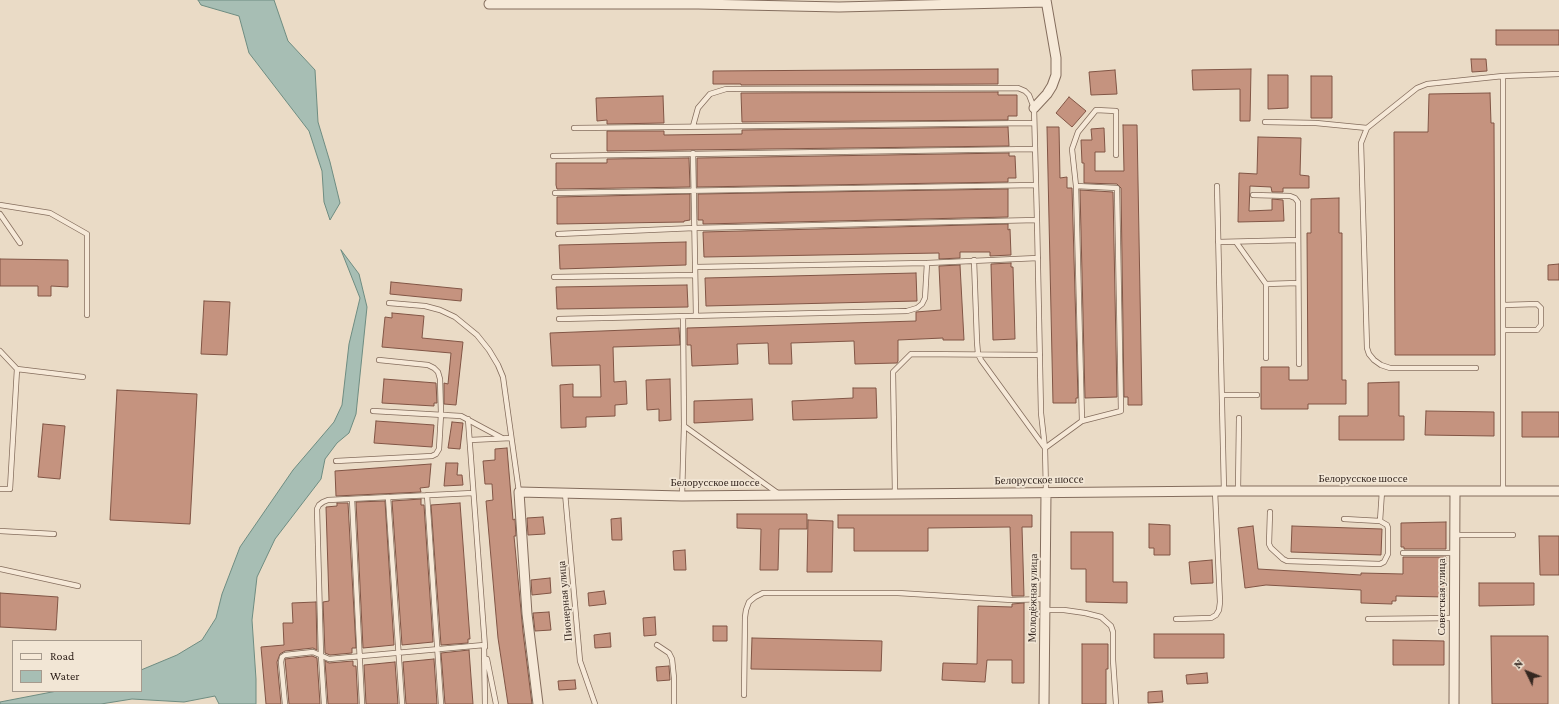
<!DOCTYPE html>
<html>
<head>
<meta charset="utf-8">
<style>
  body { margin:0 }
  #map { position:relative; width:1559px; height:704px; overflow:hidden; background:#eadbc6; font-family:"Crimson Pro",serif }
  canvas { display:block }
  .legend { position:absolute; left:12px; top:640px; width:130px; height:52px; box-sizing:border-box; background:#f2e6d5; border:1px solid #a69a8d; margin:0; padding:5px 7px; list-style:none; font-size:12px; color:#352720 }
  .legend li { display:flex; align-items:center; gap:8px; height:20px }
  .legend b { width:20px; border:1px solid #a69a8d }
  .north { position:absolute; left:1507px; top:652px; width:40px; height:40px; -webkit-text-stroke:3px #f2e6d5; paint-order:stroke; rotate:313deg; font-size:11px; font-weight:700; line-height:16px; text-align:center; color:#352720 }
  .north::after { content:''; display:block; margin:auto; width:14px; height:18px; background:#352720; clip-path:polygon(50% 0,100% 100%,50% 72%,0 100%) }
</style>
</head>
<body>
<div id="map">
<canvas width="1559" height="704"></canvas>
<ul class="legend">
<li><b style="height:5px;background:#f6e9d8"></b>Road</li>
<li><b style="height:11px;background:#a7beb4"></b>Water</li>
</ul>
<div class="north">N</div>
</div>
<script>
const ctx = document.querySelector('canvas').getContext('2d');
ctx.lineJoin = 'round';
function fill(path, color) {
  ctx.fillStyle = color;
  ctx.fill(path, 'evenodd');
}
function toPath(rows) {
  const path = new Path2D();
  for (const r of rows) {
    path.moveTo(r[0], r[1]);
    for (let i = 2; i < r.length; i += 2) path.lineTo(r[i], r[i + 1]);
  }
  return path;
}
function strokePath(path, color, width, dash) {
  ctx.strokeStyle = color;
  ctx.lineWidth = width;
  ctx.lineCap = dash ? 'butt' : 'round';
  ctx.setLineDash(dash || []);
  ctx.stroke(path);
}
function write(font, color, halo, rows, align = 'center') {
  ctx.font = font + ' "Crimson Pro",serif';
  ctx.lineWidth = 3.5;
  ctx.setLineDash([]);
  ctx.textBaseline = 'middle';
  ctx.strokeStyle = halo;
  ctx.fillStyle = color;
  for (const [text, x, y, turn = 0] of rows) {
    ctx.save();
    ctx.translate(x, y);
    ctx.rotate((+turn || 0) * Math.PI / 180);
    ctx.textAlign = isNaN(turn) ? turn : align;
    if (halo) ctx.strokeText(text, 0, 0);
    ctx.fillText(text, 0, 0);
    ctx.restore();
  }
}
const water = toPath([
  [198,0,274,0,288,41,315,70,318,122,330,162,340,203,330,220,324,202,322,171,309,131,249,53,239,16,201,5,198,0],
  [341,250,359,274,367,307,356,414,349,433,337,443,325,459,321,479,275,539,257,577,252,620,256,679,256,704,219,704,215,696,184,702,132,699,101,704,0,704,0,702,57,691,141,691,141,670,177,655,202,640,216,618,222,594,240,547,293,470,334,422,342,405,349,344,360,298,341,250]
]);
const building = toPath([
  [1496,30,1559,30,1559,45,1496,45,1496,30],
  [1471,59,1486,59,1487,71,1472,72,1471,59],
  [998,69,998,84,741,85,741,84,713,84,713,71,998,69],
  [1251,69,1250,121,1240,121,1240,89,1193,90,1192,70,1251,69],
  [1115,70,1117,94,1091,95,1089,72,1115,70],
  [1268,75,1288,75,1288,108,1268,109,1268,75],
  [1311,76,1332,76,1332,118,1311,118,1311,76],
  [998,92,998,95,1017,95,1017,116,1008,116,1008,120,742,122,741,93,998,92],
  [1490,93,1491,123,1494,123,1495,355,1395,355,1394,132,1428,132,1429,94,1490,93],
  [663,96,664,123,607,124,607,120,597,121,596,98,663,96],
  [1069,97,1086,111,1072,127,1056,113,1069,97],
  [1123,125,1137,125,1142,405,1128,405,1128,397,1124,397,1121,188,1117,184,1084,183,1084,163,1082,163,1081,140,1092,140,1091,129,1104,128,1105,152,1095,152,1095,171,1124,171,1123,125],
  [1008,127,1009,146,607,151,607,131,664,131,664,135,742,134,742,130,1008,127],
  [1047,127,1059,127,1060,178,1067,177,1067,188,1072,188,1078,398,1076,398,1076,403,1053,403,1047,127],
  [1258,137,1301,138,1300,175,1309,176,1309,188,1283,188,1283,192,1272,192,1271,187,1250,186,1249,211,1272,210,1272,199,1283,200,1284,221,1238,222,1239,173,1257,174,1258,137],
  [1009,153,1009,156,1015,156,1016,178,1008,178,1008,182,697,187,697,158,1009,153],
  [689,158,690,187,557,189,556,185,556,163,607,163,607,159,689,158],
  [1008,189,1008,217,703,224,703,220,698,220,698,194,1008,189],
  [1080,190,1113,192,1117,397,1085,398,1080,190],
  [690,194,690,220,684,221,684,222,557,224,557,197,690,194],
  [1339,198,1339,233,1342,233,1342,380,1346,380,1346,404,1308,404,1308,409,1261,409,1261,367,1289,367,1289,380,1308,380,1307,233,1311,233,1311,199,1339,198],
  [1008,224,1008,230,1010,229,1011,255,990,256,990,252,960,252,960,258,939,259,939,253,704,257,703,232,1008,224],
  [686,242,686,265,560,269,559,245,686,242],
  [0,259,68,260,68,287,51,286,51,296,38,296,38,286,0,286,0,259],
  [1011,263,1011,267,1013,267,1015,339,993,340,991,264,1011,263],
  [1559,264,1559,280,1548,280,1548,265,1559,264],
  [960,265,964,340,943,340,943,338,898,340,898,361,897,363,855,364,854,341,791,343,792,364,769,364,768,343,737,344,738,364,692,366,691,345,687,345,687,328,916,321,916,312,941,310,939,266,960,265],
  [916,273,917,301,706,306,705,278,916,273],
  [391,282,462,289,461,301,390,294,391,282],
  [687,285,688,307,557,309,556,287,687,285],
  [204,301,230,302,227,355,201,354,204,301],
  [392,313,424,316,422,338,463,342,456,405,444,404,444,383,448,384,451,353,382,347,385,317,392,318,392,313],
  [679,328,680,345,613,347,614,382,626,381,627,404,615,405,615,416,586,417,586,427,561,428,560,385,573,384,573,397,601,397,600,365,552,366,550,333,679,328],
  [384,379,436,383,437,403,434,403,434,406,382,403,384,379],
  [670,379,671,420,659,421,659,409,647,410,646,380,670,379],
  [1399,382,1399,416,1404,416,1404,440,1339,440,1339,416,1368,416,1368,383,1399,382],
  [853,388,876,388,877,418,793,420,792,401,853,398,853,388],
  [117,390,197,394,190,524,110,520,117,390],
  [752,399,753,420,694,423,694,401,752,399],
  [1426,411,1494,412,1494,436,1425,435,1426,411],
  [1522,412,1559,412,1559,437,1522,437,1522,412],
  [376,421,434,425,432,447,374,443,376,421],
  [452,422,463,423,460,449,448,448,452,422],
  [43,424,65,426,60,479,38,477,43,424],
  [507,448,513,520,515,519,516,536,514,536,523,632,532,704,508,704,498,638,486,501,493,500,492,484,485,484,483,461,495,460,495,449,507,448],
  [446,463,458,463,457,475,462,475,463,485,444,486,446,463],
  [431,464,429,487,420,488,421,492,336,496,335,471,431,464],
  [421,499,421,505,424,505,433,642,402,645,392,501,421,499],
  [385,501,394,645,363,648,356,502,385,501],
  [337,503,348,503,356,648,352,648,352,653,330,655,325,653,323,602,329,601,326,507,337,506,337,503],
  [460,503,470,639,468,639,468,643,441,645,431,505,460,503],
  [737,514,807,514,807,529,779,529,778,570,760,570,761,529,737,528,737,514],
  [838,515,1032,515,1032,527,1022,527,1024,596,1012,596,1010,527,928,528,928,551,854,551,854,528,838,528,838,515],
  [543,517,545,534,528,535,527,518,543,517],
  [621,518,622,540,612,540,611,519,621,518],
  [808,520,833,521,832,572,807,572,808,520],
  [1446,522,1446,549,1404,549,1404,547,1401,547,1401,523,1446,522],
  [1149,524,1170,525,1170,555,1154,555,1154,548,1149,548,1149,524],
  [1253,526,1258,569,1361,575,1361,573,1403,574,1403,557,1446,557,1446,597,1396,596,1396,601,1392,601,1392,604,1361,603,1361,590,1266,585,1245,588,1238,528,1253,526],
  [1292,526,1382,529,1381,555,1291,552,1292,526],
  [1071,532,1113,532,1113,582,1127,582,1127,603,1086,602,1086,569,1071,569,1071,532],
  [1539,536,1559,536,1559,575,1540,575,1539,536],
  [685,550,686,570,674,570,673,551,685,550],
  [1212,560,1213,583,1191,584,1189,562,1212,560],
  [550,578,551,593,532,595,531,580,550,578],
  [1479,583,1534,583,1534,605,1479,606,1479,583],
  [604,591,606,604,589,606,588,593,604,591],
  [0,593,58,597,56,630,0,627,0,593],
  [316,602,317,650,313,648,285,651,280,654,277,662,281,704,266,704,261,647,284,645,283,623,293,623,292,603,316,602],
  [1024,603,1024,683,1012,683,1012,660,987,660,985,682,942,680,943,663,977,664,978,606,1012,607,1012,604,1024,603],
  [549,612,551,630,535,631,533,613,549,612],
  [655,617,656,635,644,636,643,618,655,617],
  [713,626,727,626,727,641,713,641,713,626],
  [610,633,611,647,595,648,594,635,610,633],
  [1154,634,1224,634,1224,658,1154,658,1154,634],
  [1491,636,1548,636,1548,704,1492,704,1491,636],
  [752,638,882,641,881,671,751,669,752,638],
  [1393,640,1444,641,1444,665,1393,665,1393,640],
  [1082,644,1108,644,1108,669,1106,669,1106,704,1082,704,1082,644],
  [469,650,473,704,445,704,441,653,469,650],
  [312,656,317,658,320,704,289,704,285,659,312,656],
  [434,659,437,704,406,704,403,662,434,659],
  [325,661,329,663,353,661,353,666,356,666,358,704,328,704,325,661],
  [395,662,398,704,366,704,364,665,395,662],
  [669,666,670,680,657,681,656,667,669,666],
  [1207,673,1208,683,1187,684,1186,675,1207,673],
  [575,680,576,689,559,690,558,681,575,680],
  [1162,691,1163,702,1148,703,1148,692,1162,691]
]);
const service = toPath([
  [1265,122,1316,123,1367,128],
  [693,126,698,108,710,94,726,89,1018,88,1025,91,1029,95,1034,108,1037,220,1041,413,1045,448,1046,492],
  [574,128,1034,123],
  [693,153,696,316],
  [553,156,1035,149],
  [1076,186,1117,188,1121,411,1082,421],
  [1217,186,1224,491],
  [555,193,1036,185],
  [1253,195,1290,196,1295,198,1298,202,1299,364],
  [0,205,50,213,87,234,87,315],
  [0,214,20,243],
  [558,234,694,228,1037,220],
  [1218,242,1298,240],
  [1236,242,1266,284,1266,358],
  [974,260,977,342,978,354,981,360,1045,448,1082,421,1076,186,1072,149,1078,132,1096,110,1116,111,1116,155],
  [695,267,927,263,1038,258],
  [554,277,695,275],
  [1266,284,1298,283],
  [389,303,425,306,440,310,455,317,477,335,489,350,498,365,503,377,519,492],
  [559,319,907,311,917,308,922,304,925,298,927,263],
  [1503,330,1537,330,1541,325,1541,308,1537,304,1504,305],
  [0,351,17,369,83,377],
  [1476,368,1390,368,1381,365,1374,360,1369,354,1367,348,1361,143,1367,128,1417,88,1427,84,1503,76],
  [1222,395,1257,395],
  [373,411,461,416,502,438],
  [468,419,485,647],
  [684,426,779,494],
  [470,440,511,438],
  [336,461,432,456,436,454,439,449,441,414,440,379,438,372,434,368,428,365,379,360],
  [0,489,10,489,17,369],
  [1238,491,1239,418],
  [1503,491,1503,76,1559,74],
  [565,493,580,661,595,704],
  [895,494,893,372,911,354,1040,355],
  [427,495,441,704],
  [682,496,684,426,683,316],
  [388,497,402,704],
  [352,499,362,704],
  [1270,512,1269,544,1271,548,1283,559,1287,561,1380,564,1384,562,1388,554,1388,528,1387,525,1380,521,1344,519],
  [1380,521,1382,491],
  [0,531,54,534],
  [1455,535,1513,535],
  [1403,553,1454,553],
  [0,569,78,586],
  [1045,610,1064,610,1085,613,1101,617,1111,626,1113,632,1113,660,1116,704],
  [1176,619,1211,618,1216,615,1219,610,1220,602,1215,491],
  [1368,619,1454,618],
  [657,645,669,653,672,659,674,678,674,704],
  [487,659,496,704],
  [744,695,745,617,746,610,749,602,755,597,763,593,898,593,1012,600,1045,599],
  [285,704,281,662,282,657,285,655,313,652,329,659,484,645,485,704],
  [324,704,321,656,317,509,319,505,323,502,328,500,473,493]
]);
const minor = toPath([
  [489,4,698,4,839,7,1046,2],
  [1034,108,1047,94,1052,86,1056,75,1056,58,1046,0],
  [538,704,527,614,519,492,682,496,1224,491,1559,491],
  [1044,704,1046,492],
  [1454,704,1455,491]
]);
const streetNames = [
  ["Белорусское шоссе",1363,479],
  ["Белорусское шоссе",1039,480,-1],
  ["Белорусское шоссе",715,483],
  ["Советская улица",1442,597,-90],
  ["Молодёжная улица",1033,598,-89],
  ["Пионерная улица",565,601,-95]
];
fill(water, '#a7beb4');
strokePath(water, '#6e8c81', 1);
fill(building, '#c5937f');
strokePath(building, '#815545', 1);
strokePath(service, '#846d5d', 6);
strokePath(minor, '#846d5d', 11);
strokePath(service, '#f6e9d8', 4.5);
strokePath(minor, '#f6e9d8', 9);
write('11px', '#352720', '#f2e6d5', streetNames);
</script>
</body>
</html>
